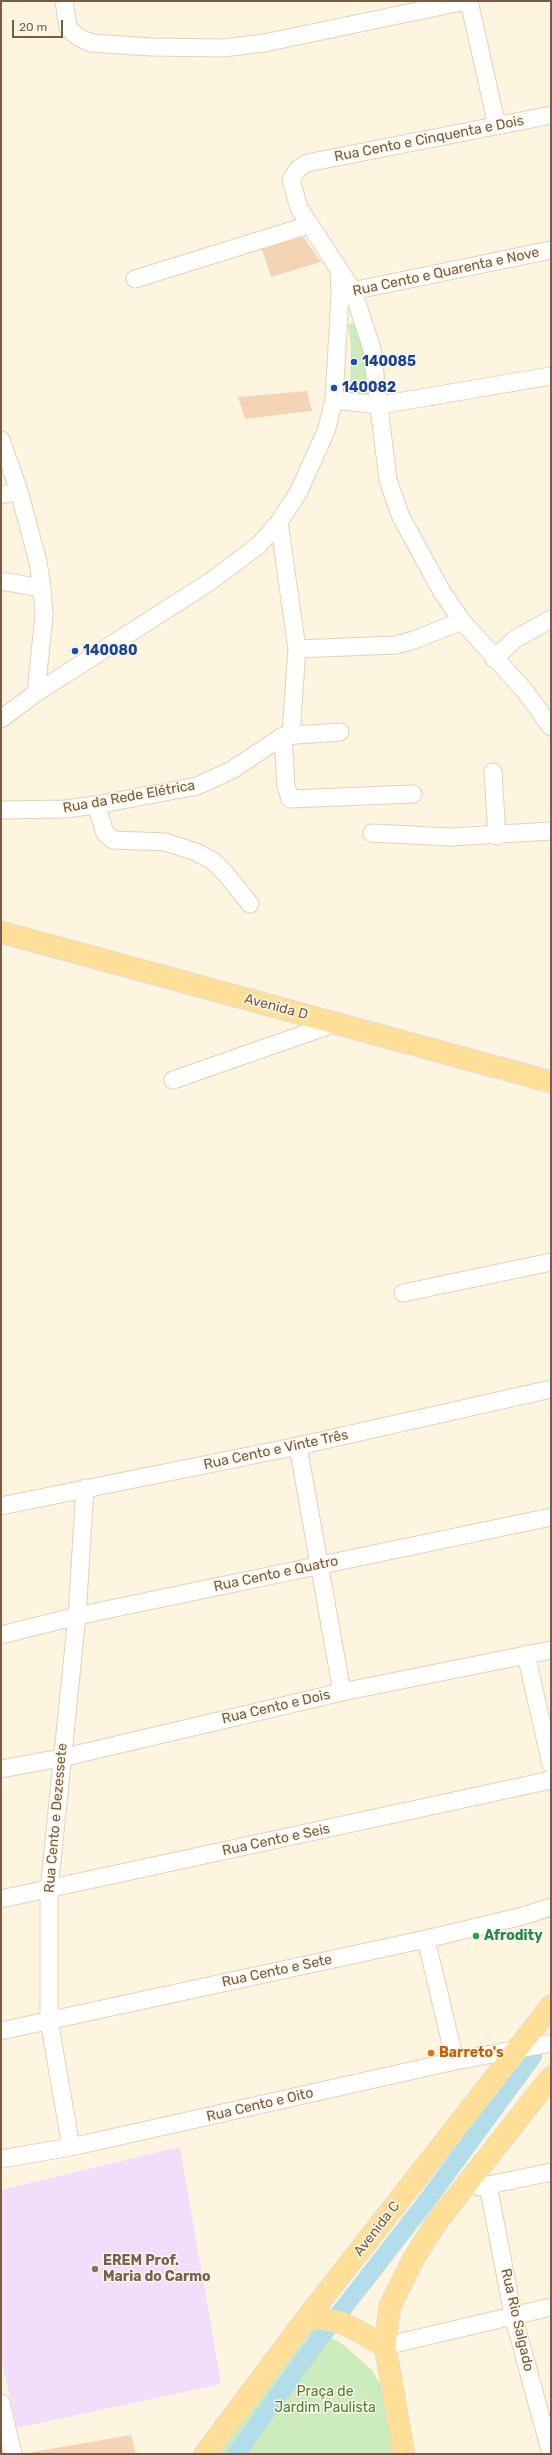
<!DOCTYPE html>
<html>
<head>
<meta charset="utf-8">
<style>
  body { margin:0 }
  #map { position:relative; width:552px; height:2455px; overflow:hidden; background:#fef5e0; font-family:Rubik,sans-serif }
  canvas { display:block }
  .frame { position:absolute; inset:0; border:2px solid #765b45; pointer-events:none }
  .scale { position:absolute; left:12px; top:20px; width:51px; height:18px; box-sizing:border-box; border:2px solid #765b45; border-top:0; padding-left:5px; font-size:12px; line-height:14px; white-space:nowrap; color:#765b45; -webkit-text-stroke:3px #fff8e8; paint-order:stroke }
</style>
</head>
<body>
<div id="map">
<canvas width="552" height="2455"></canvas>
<div class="frame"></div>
<div class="scale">20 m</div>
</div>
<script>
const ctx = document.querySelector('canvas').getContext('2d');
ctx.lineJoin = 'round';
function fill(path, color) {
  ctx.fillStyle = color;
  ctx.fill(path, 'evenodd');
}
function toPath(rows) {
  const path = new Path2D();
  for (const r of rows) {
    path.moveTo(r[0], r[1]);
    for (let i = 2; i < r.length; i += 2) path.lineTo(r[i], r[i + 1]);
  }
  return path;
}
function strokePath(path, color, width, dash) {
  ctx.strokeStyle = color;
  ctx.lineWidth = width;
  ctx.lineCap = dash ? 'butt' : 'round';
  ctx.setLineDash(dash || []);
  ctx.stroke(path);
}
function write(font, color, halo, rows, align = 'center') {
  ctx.font = font + ' Rubik,sans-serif';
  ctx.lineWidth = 3;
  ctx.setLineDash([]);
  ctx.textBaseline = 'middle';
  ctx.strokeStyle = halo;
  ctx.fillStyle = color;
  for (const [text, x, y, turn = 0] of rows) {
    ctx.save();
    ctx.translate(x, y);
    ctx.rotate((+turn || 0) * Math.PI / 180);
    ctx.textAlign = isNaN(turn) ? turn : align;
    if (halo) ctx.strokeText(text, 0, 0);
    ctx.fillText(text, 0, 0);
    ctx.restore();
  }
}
const education = toPath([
  [180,2147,221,2384,17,2428,1,2358,1,2190]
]);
const green = toPath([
  [357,323,367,371,373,396,347,395,350,388,351,348,348,324],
  [313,2328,341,2343,372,2370,390,2401,402,2454,218,2454]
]);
const canal = toPath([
  [236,2454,317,2342,429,2198,533,2056]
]);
const building = toPath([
  [302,235,321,262,271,277,261,246],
  [307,391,312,411,245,419,238,397],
  [131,2435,136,2454,27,2454,27,2453]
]);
const minor = toPath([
  [64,1,68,28,78,37,91,43,151,47,223,48,264,43,466,1],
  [469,1,497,126],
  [551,115,307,163,298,169,291,180,299,208,353,291,372,349,388,480,401,517,442,592,462,621,524,690,551,727],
  [135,279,309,225],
  [342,293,551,250],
  [334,400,380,405,551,376],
  [1,440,19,491,38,562,42,588,44,615,36,693],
  [1,495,19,491],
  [279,522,297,649,291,734],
  [1,581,42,588],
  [297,649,396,645,414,640,462,621],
  [494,659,515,639,551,619],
  [1,719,36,693,211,581,259,545,279,522,298,493,326,431,334,400,340,293,339,271],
  [283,736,286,786,290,799,413,794],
  [493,772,497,836],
  [96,805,105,833,113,840,165,842,196,852,213,861,225,873,250,904],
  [1,810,65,809,96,805,197,786,232,770,283,736,340,732],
  [372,833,451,837,551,831],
  [173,1080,336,1023],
  [403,1293,551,1262],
  [298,1446,342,1692],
  [1,1506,298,1446,551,1389],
  [1,1635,77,1616,551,1517],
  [526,1654,551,1764],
  [1,1769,61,1758,342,1692,551,1650],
  [1,1899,551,1780],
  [426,1939,455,2061],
  [1,2031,426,1939,519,1917,551,1907],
  [71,2147,49,2020,49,1890,77,1616,85,1488],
  [1,2159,71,2147,455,2061,551,2043],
  [488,2185,513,2315,551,2454],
  [479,2187,551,2172],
  [385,2346,551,2307],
  [1,2403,13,2454]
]);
const major = toPath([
  [1,932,551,1082],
  [307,2318,326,2319,345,2324,385,2346],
  [205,2454,307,2318,551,2006],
  [404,2454,385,2346,390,2306,414,2258,436,2223,551,2077]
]);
const markers = [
  [354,362,4,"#1a4fb4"],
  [334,388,4,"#1a4fb4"],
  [75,651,4,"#1a4fb4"],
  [476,1936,4,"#2e9e5b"],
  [431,2053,4,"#e8710a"],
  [95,2269,4,"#8d6e63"]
];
const streetNames = [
  ["Rua Cento e Cinquenta e Dois",429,139,-11],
  ["Rua Cento e Quarenta e Nove",446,272,-12],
  ["Rua da Rede Elétrica",129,797,-10],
  ["Avenida D",276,1007,15],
  ["Rua Cento e Vinte Três",276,1450,-12],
  ["Rua Cento e Quatro",276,1574,-12],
  ["Rua Cento e Dois",276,1707,-13],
  ["Rua Cento e Dezessete",56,1818,-85],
  ["Rua Cento e Seis",276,1840,-12],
  ["Rua Cento e Sete",277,1971,-12],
  ["Rua Cento e Oito",260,2105,-13],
  ["Avenida C",377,2229,-52],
  ["Rua Rio Salgado",517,2320,77]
];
const transitNames = [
  ["140085",362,362],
  ["140082",342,388],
  ["140080",83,651]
];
const leisureNames = [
  ["Afrodity",484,1936]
];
const foodNames = [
  ["Barreto's",439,2053]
];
const educationNames = [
  ["EREM Prof.",103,2261],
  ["Maria do Carmo",103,2277]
];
const parkNames = [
  ["Praça de",325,2392],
  ["Jardim Paulista",325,2408]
];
fill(education, '#f2ddfa');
fill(green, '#cdecbe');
strokePath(canal, '#b3dde9', 18);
fill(building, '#f5d4b5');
strokePath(minor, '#e3d1bb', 19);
strokePath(major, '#e1dbd6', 23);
strokePath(minor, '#fff', 17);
strokePath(major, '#ffe096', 21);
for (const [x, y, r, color] of markers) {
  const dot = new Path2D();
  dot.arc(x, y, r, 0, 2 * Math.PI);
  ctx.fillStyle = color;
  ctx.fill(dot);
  strokePath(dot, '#fff8e8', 1.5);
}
write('14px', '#765b45', '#fff8e8', streetNames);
write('bold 14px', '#164399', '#fff8e8', transitNames, 'left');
write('bold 14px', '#27864d', '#fff8e8', leisureNames, 'left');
write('bold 14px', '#c56008', '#fff8e8', foodNames, 'left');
write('bold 14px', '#785e54', '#fff8e8', educationNames, 'left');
write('14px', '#4b7e3c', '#fff8e8', parkNames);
</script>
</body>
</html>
